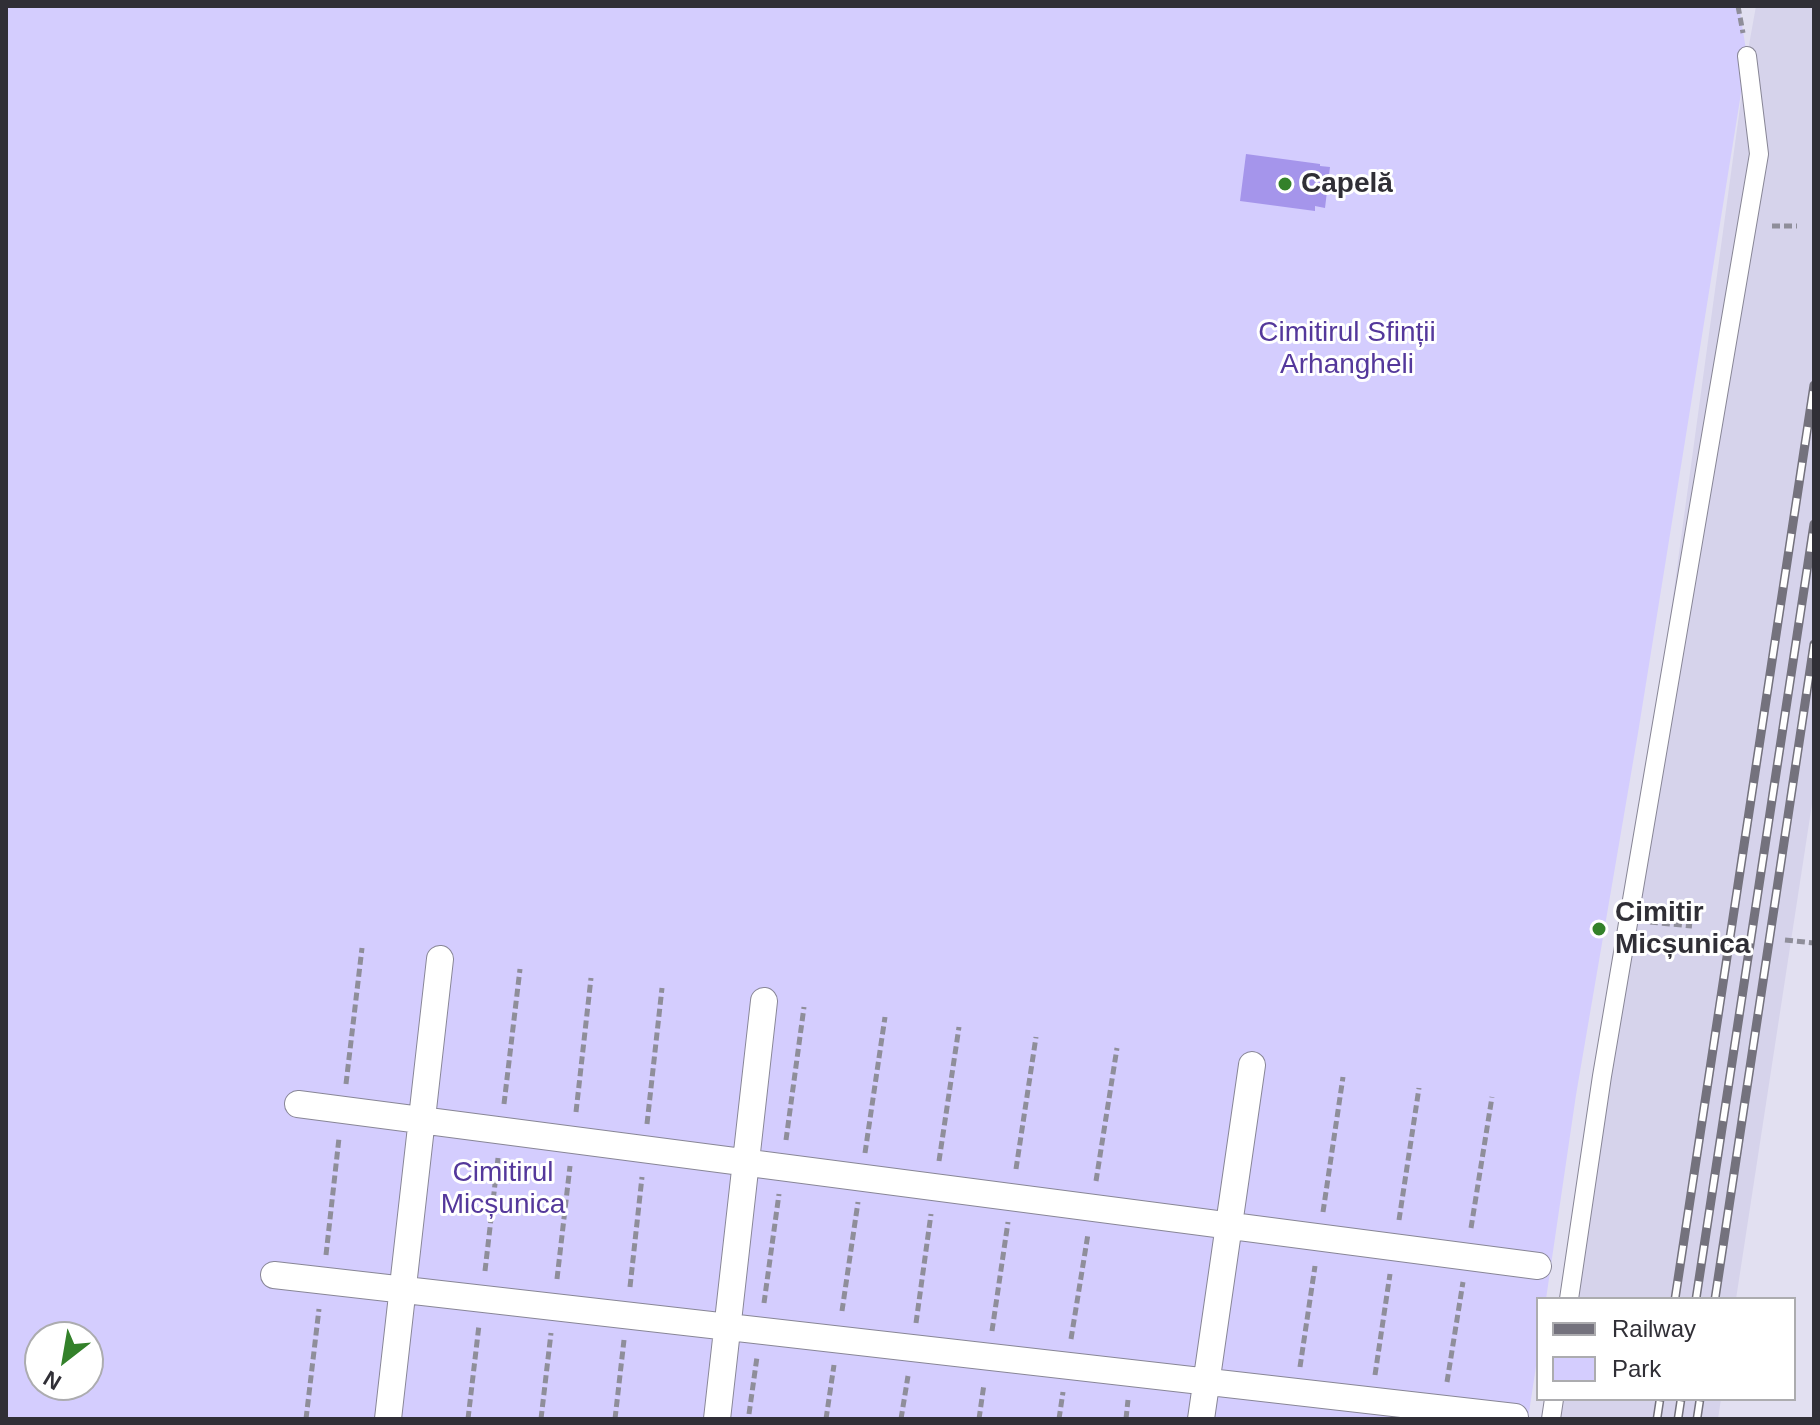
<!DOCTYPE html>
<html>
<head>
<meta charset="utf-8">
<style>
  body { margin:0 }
  #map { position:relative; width:1820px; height:1425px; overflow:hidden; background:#e2e0f1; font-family:Arial,sans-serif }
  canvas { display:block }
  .frame { position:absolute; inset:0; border:8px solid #302f36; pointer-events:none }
  .legend { position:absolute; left:1536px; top:1297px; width:260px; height:104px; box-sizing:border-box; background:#fff; border:2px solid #acacaf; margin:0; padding:10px 14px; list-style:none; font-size:24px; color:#302f36 }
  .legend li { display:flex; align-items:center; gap:16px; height:40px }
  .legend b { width:40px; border:2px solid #acacaf }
  .north { position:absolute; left:24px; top:1321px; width:80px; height:80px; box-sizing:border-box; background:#fff; border:2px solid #acacaf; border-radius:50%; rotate:211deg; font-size:22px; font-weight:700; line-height:32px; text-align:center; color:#302f36 }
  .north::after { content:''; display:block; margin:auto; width:28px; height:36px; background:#33812a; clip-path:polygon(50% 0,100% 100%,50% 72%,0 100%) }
</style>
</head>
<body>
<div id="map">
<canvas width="1820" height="1425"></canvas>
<div class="frame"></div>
<ul class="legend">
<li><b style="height:10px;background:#74727d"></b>Railway</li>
<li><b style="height:22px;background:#d4cdfe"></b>Park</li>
</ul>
<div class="north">N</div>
</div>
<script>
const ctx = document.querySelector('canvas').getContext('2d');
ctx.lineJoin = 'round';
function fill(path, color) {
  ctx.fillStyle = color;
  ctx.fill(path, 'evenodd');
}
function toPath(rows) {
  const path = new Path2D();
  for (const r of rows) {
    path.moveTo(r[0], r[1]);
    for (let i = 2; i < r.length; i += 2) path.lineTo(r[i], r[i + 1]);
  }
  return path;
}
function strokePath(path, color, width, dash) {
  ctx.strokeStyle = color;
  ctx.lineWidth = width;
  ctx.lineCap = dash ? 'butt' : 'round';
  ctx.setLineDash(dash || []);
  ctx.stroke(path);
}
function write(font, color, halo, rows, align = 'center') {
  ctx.font = font + ' Arial,sans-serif';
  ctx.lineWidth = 6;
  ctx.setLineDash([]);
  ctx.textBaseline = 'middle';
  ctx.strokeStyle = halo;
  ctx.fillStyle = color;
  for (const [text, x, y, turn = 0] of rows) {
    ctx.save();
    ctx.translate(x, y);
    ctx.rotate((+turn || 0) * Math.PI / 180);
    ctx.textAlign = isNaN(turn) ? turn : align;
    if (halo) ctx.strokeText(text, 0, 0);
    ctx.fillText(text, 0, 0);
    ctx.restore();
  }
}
const built = toPath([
  [1756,6,1814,6,1814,791,1736,1299,1577,1299,1747,56],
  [1561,1399,1721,1399,1718,1419,1558,1419]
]);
const green = toPath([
  [6,6,1739,6,1747,56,1638,733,1576,1095,1546,1299,1538,1299,1538,1353,1528,1419,6,1419],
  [40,1337,88,1337,88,1385,40,1385]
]);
const building = toPath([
  [1246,154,1320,164,1320,166,1330,167,1325,208,1315,206,1315,211,1240,201]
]);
const path = toPath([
  [1738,6,1743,33],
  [1772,226,1797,226],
  [1650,922,1692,926],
  [1785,940,1814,943],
  [346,1084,362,948],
  [504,1104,520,969],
  [576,1112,591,978],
  [647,1124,662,988],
  [786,1140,804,1007],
  [865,1153,885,1017],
  [939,1161,959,1027],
  [1016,1169,1036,1037],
  [1096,1181,1117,1048],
  [1323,1212,1343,1077],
  [1399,1220,1419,1088],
  [1471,1228,1492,1097],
  [326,1255,339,1138],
  [485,1271,498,1158],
  [557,1279,570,1166],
  [630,1287,642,1177],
  [764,1303,779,1194],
  [842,1311,858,1202],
  [916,1323,931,1214],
  [992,1331,1008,1222],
  [1071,1339,1088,1234],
  [1300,1367,1315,1266],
  [1375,1375,1390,1274],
  [1447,1382,1463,1282],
  [749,1414,757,1357],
  [306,1419,319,1309],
  [468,1419,479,1325],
  [541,1419,551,1333],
  [615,1419,624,1340],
  [826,1419,834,1365],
  [901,1419,908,1376],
  [979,1419,984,1384],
  [1059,1419,1063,1392],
  [1126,1419,1128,1400]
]);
const service = toPath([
  [1569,1299,1602,1076,1759,154,1747,56],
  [1551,1419,1554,1399]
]);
const pedestrian = toPath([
  [298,1104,1538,1266],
  [274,1275,1515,1417],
  [388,1419,440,959],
  [717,1419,764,1001],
  [1201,1419,1252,1065]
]);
const rail = toPath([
  [1675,1299,1814,385],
  [1696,1299,1814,524],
  [1715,1299,1814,644],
  [1657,1419,1660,1399],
  [1678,1419,1681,1399],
  [1697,1419,1700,1399]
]);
const markers = [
  [1285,184,8,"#33812a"],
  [1599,929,8,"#33812a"]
];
const poiNames = [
  ["Capelă",1301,184],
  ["Cimitir",1615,913],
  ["Micșunica",1615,945]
];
const parkNames = [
  ["Cimitirul Sfinții",1347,333],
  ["Arhangheli",1347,365],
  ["Cimitirul",503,1173],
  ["Micșunica",503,1205]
];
fill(built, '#d6d3eb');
fill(green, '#d4cdfe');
fill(building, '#a595eb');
strokePath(service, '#888696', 20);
strokePath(pedestrian, '#888696', 28);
strokePath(path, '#8f8e9a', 5, [8, 4]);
strokePath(service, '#fff', 18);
strokePath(pedestrian, '#fff', 26);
strokePath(rail, '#74727d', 9);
strokePath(rail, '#fff', 6, [18]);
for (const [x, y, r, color] of markers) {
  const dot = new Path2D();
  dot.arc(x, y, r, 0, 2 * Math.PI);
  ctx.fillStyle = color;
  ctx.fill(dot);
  strokePath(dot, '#fff', 3);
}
write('bold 28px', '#302f36', '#fff', poiNames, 'left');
write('28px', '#54389b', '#fff', parkNames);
</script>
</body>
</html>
